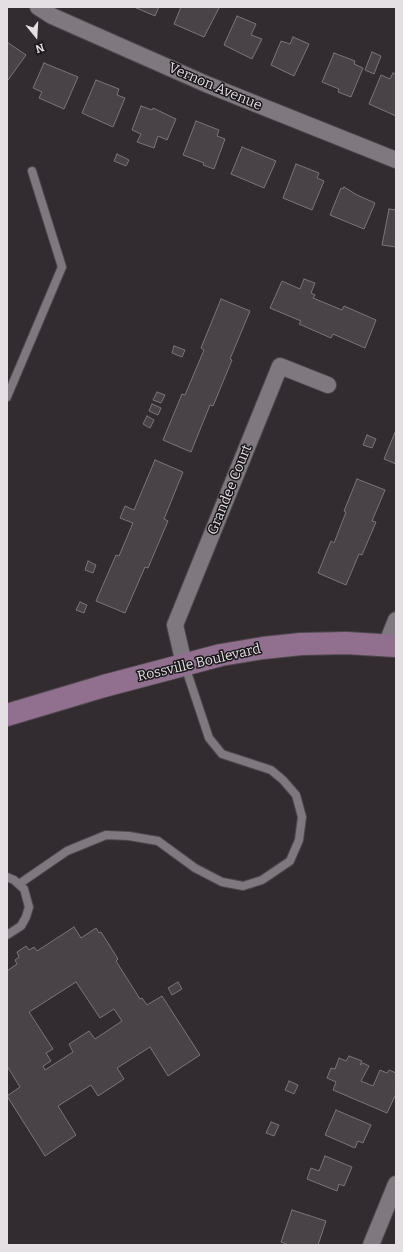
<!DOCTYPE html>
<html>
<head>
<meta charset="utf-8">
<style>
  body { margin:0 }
  #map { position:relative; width:403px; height:1252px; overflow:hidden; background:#322c31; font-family:Bitter,serif }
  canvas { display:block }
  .frame { position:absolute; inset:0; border:8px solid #e3dfe3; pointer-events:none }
  .north { position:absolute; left:16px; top:16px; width:40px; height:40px; -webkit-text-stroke:3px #181518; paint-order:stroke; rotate:162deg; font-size:11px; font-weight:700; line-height:16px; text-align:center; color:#e3dfe3 }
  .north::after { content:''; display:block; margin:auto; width:14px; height:18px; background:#e3dfe3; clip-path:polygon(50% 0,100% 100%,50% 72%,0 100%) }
</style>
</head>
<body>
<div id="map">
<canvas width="403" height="1252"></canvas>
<div class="frame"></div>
<div class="north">N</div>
</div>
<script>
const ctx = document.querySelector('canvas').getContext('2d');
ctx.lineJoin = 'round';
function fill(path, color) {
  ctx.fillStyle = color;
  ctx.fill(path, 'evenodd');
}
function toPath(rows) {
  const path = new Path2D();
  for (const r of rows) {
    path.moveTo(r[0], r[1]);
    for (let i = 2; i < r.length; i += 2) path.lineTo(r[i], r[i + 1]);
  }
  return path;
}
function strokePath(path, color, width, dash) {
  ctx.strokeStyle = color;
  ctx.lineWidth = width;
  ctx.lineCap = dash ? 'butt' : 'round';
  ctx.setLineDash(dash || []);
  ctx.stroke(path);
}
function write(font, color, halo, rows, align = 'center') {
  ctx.font = font + ' Bitter,serif';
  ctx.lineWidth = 3;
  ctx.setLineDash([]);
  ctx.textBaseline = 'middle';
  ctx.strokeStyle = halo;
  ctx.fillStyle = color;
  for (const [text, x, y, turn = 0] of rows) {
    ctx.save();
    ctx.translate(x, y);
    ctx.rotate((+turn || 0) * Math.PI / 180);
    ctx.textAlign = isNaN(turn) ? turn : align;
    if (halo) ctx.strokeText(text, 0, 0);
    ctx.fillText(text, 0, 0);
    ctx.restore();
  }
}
const building = toPath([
  [134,7,159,7,155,16,134,7],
  [181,7,217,7,219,8,204,37,174,24,181,7],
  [237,16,256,24,251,35,262,39,252,59,224,45,237,16],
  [293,37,309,44,294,76,271,65,281,41,290,44,293,37],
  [7,42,26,55,8,80,7,80,7,42],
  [372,52,381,56,374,74,365,70,372,52],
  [334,53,355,61,354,64,363,68,351,97,338,92,339,89,322,82,334,53],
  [44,63,78,77,64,109,39,98,42,92,33,88,44,63],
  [393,73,396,75,396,116,369,104,381,75,390,79,393,73],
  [96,80,119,89,117,95,125,98,113,127,82,113,96,80],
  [141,106,152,110,153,108,176,119,167,140,158,136,154,148,137,142,141,134,132,130,141,106],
  [196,121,219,130,217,136,225,139,214,169,203,165,204,163,183,155,196,121],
  [242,147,276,161,264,188,231,174,242,147],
  [117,154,129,160,126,166,114,161,117,154],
  [296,164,319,173,317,178,324,181,312,210,283,198,296,164],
  [344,187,357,195,375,203,364,229,330,215,341,188,343,189,344,187],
  [389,209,396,210,396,247,382,245,389,209],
  [304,279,315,283,311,293,315,295,313,298,342,310,344,306,376,320,365,348,333,334,331,338,299,324,301,321,270,308,282,281,300,289,304,279],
  [221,299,250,311,230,359,232,360,213,406,210,405,191,452,163,440,182,394,185,395,204,350,201,348,221,299],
  [174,346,185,350,182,357,172,353,174,346],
  [157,392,165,395,161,403,153,400,157,392],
  [152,404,161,408,158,415,149,411,152,404],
  [147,416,154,420,150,428,143,424,147,416],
  [396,430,396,464,384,459,396,430],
  [367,435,376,439,372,448,363,445,367,435],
  [155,460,183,472,164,519,168,521,148,568,145,567,125,613,96,601,116,555,119,556,133,523,120,518,125,506,134,510,155,460],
  [357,479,385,490,372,521,376,522,362,555,359,554,346,585,318,573,331,541,334,543,346,512,344,511,357,479],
  [88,561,96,565,93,573,85,570,88,561],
  [80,602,87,605,84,613,76,610,80,602],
  [74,927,81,938,96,928,99,933,101,932,118,959,116,961,140,999,142,998,147,1005,162,996,200,1055,168,1076,150,1047,117,1068,124,1079,98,1096,91,1085,58,1106,76,1135,45,1156,7,1096,20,1087,7,1066,7,971,17,964,15,960,19,957,17,952,26,946,29,950,34,947,37,951,74,927],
  [76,982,100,1018,114,1009,122,1021,95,1039,89,1031,69,1044,73,1052,45,1070,43,1066,51,1061,46,1053,53,1049,29,1012,76,982],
  [178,982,182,989,172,995,168,988,178,982],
  [349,1056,362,1061,360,1065,363,1063,369,1066,361,1081,373,1086,380,1070,387,1073,389,1070,396,1073,396,1094,387,1113,333,1090,336,1082,327,1078,331,1068,335,1069,339,1058,346,1061,349,1056],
  [289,1081,298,1085,294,1094,285,1090,289,1081],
  [336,1110,371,1125,363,1143,358,1141,355,1148,325,1135,336,1110],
  [271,1122,279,1125,274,1136,266,1133,271,1122],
  [325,1156,352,1167,344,1186,339,1184,337,1191,307,1179,311,1168,319,1171,325,1156],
  [292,1210,326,1221,318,1245,289,1245,281,1242,292,1210]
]);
const service = toPath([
  [7,397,62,267,32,171],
  [7,877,14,880,24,889,29,907,26,917,21,926,7,935],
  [19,884,67,851,106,835,129,836,158,841,195,868,222,882,243,886,262,880,290,861,299,840,302,817,296,795,283,780,271,770,222,754,209,738,185,666]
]);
const minor = toPath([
  [38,7,52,16,206,84,396,160],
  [386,645,396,620],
  [184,664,175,625,280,366,328,385],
  [371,1245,396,1184]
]);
const secondary = toPath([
  [7,715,104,686,221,655,263,648,301,644,346,643,396,646]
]);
const streetNames = [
  ["Vernon Avenue",215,87,23],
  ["Grandee Court",230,490,-68],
  ["Rossville Boulevard",199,663,-13]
];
fill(building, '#494348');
strokePath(building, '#7b747a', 1);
strokePath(service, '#4e494e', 10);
strokePath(minor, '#4e494e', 18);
strokePath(secondary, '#4e494e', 24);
strokePath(service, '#7f787e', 8);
strokePath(minor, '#7f787e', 16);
strokePath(secondary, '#916f8e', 22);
write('14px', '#e3dfe3', '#181518', streetNames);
</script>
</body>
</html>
